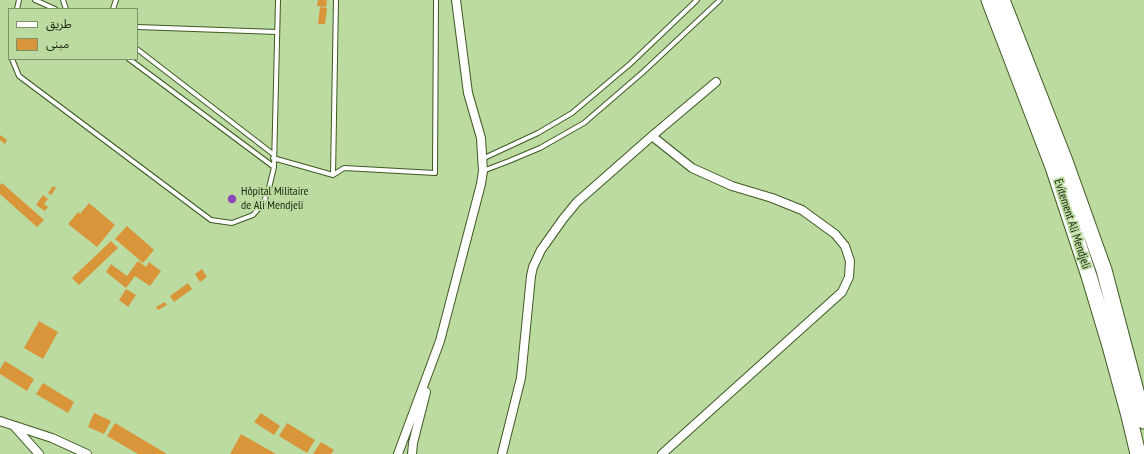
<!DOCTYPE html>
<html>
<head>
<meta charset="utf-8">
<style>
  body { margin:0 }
  #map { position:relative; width:1144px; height:454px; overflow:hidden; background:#bcdba0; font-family:"PT Sans Narrow","Noto Sans Arabic",sans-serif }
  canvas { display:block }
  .legend { position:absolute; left:8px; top:8px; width:130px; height:52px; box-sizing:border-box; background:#bcdba0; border:1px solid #7c9367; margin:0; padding:5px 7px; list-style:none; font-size:12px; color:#1c2811 }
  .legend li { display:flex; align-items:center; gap:8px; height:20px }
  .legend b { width:20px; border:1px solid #7c9367 }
</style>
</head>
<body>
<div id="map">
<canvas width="1144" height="454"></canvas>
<ul class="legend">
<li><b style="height:5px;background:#fff"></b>طريق</li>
<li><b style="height:11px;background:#d9953a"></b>مبنى</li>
</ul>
</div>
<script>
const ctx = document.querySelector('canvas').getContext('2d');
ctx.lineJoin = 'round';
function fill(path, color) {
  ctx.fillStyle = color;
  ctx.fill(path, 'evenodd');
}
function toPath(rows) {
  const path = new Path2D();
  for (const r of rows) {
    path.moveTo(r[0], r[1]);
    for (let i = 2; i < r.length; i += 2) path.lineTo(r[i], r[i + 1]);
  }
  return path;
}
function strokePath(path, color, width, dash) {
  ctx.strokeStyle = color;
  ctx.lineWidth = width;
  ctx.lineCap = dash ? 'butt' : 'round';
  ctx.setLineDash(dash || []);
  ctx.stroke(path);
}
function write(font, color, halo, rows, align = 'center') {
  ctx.font = font + ' "PT Sans Narrow",sans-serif';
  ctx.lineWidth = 3.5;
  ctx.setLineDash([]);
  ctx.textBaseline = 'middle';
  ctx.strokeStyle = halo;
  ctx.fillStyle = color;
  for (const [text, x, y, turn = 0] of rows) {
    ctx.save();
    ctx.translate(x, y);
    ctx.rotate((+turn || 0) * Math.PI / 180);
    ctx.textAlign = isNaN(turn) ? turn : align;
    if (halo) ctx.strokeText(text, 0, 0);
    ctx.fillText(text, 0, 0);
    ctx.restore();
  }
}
const building = toPath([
  [318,0,327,0,326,7,317,6],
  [320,7,327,8,325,24,318,24],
  [0,135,7,140,5,144,0,140],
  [2,183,44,220,37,227,0,194,0,185],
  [53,186,56,188,51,195,48,193],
  [43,195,48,199,44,204,48,207,45,211,36,205],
  [89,203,115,225,97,247,68,224,78,212,80,214],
  [127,226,154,250,143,263,115,239],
  [111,241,118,248,79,285,72,278],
  [138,261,146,267,149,262,161,271,150,286,135,276,126,288,106,272,111,264,127,276],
  [202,269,207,277,200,282,195,274],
  [188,283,192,289,174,302,170,296],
  [126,289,136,295,128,307,119,300],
  [165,302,167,305,158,310,156,307],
  [39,321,58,332,43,359,24,348],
  [5,361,34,379,27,391,0,374,0,369],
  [43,383,74,402,68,413,36,394],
  [94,413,111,421,104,434,88,427],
  [261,413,280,426,274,435,254,422],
  [115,423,167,454,138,454,107,436],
  [287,423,315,440,307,453,279,436],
  [241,434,276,454,230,454],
  [321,442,334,450,331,454,313,454]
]);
const lane = toPath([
  [35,0,55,9],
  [63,0,66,9],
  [17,9,19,0],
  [113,9,116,0],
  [137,27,277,32],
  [137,49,273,154],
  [12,59,19,76,211,220,232,223,253,215,263,204,269,188,274,167,278,0],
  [129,59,274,167],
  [273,158,333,175],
  [482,159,538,133,572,113,630,64,697,0],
  [483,171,509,161,540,148,584,123,642,73,720,0],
  [333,175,344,168,435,173,436,0],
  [333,175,336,0]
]);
const street = toPath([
  [652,136,692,168,732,186,772,198,802,210,835,234,845,246,850,261,849,277,842,292,662,454],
  [0,421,52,438,87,454],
  [14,426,39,454],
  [398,454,440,341,481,184,483,171,481,138,468,93,456,0],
  [412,454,413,443,426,392],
  [502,454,521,378,531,276,533,267,541,250,563,219,577,202,652,136,716,82]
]);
const highway = toPath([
  [989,0,1053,167,1089,276,1110,346,1129,416,1138,454],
  [1002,0,1065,161,1104,270,1144,421]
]);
const markers = [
  [232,199,5,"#8e47ba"]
];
const poiNames = [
  ["Hôpital Militaire",241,192],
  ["de Ali Mendjeli",241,206]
];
const streetNames = [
  ["Evitement Ali Mendjeli",1072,224,72]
];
fill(building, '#d9953a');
strokePath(lane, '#3f5923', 6);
strokePath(street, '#3f5923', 10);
strokePath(highway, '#3f5923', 17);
strokePath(lane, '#fff', 4);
strokePath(street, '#fff', 8);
strokePath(highway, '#fff', 15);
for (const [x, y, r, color] of markers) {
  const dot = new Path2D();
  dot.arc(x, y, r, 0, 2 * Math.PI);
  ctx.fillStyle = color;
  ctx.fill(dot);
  strokePath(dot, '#bcdba0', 1.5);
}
write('12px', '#1c2811', '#bcdba0', poiNames, 'left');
write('12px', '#1c2811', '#bcdba0', streetNames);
</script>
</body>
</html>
